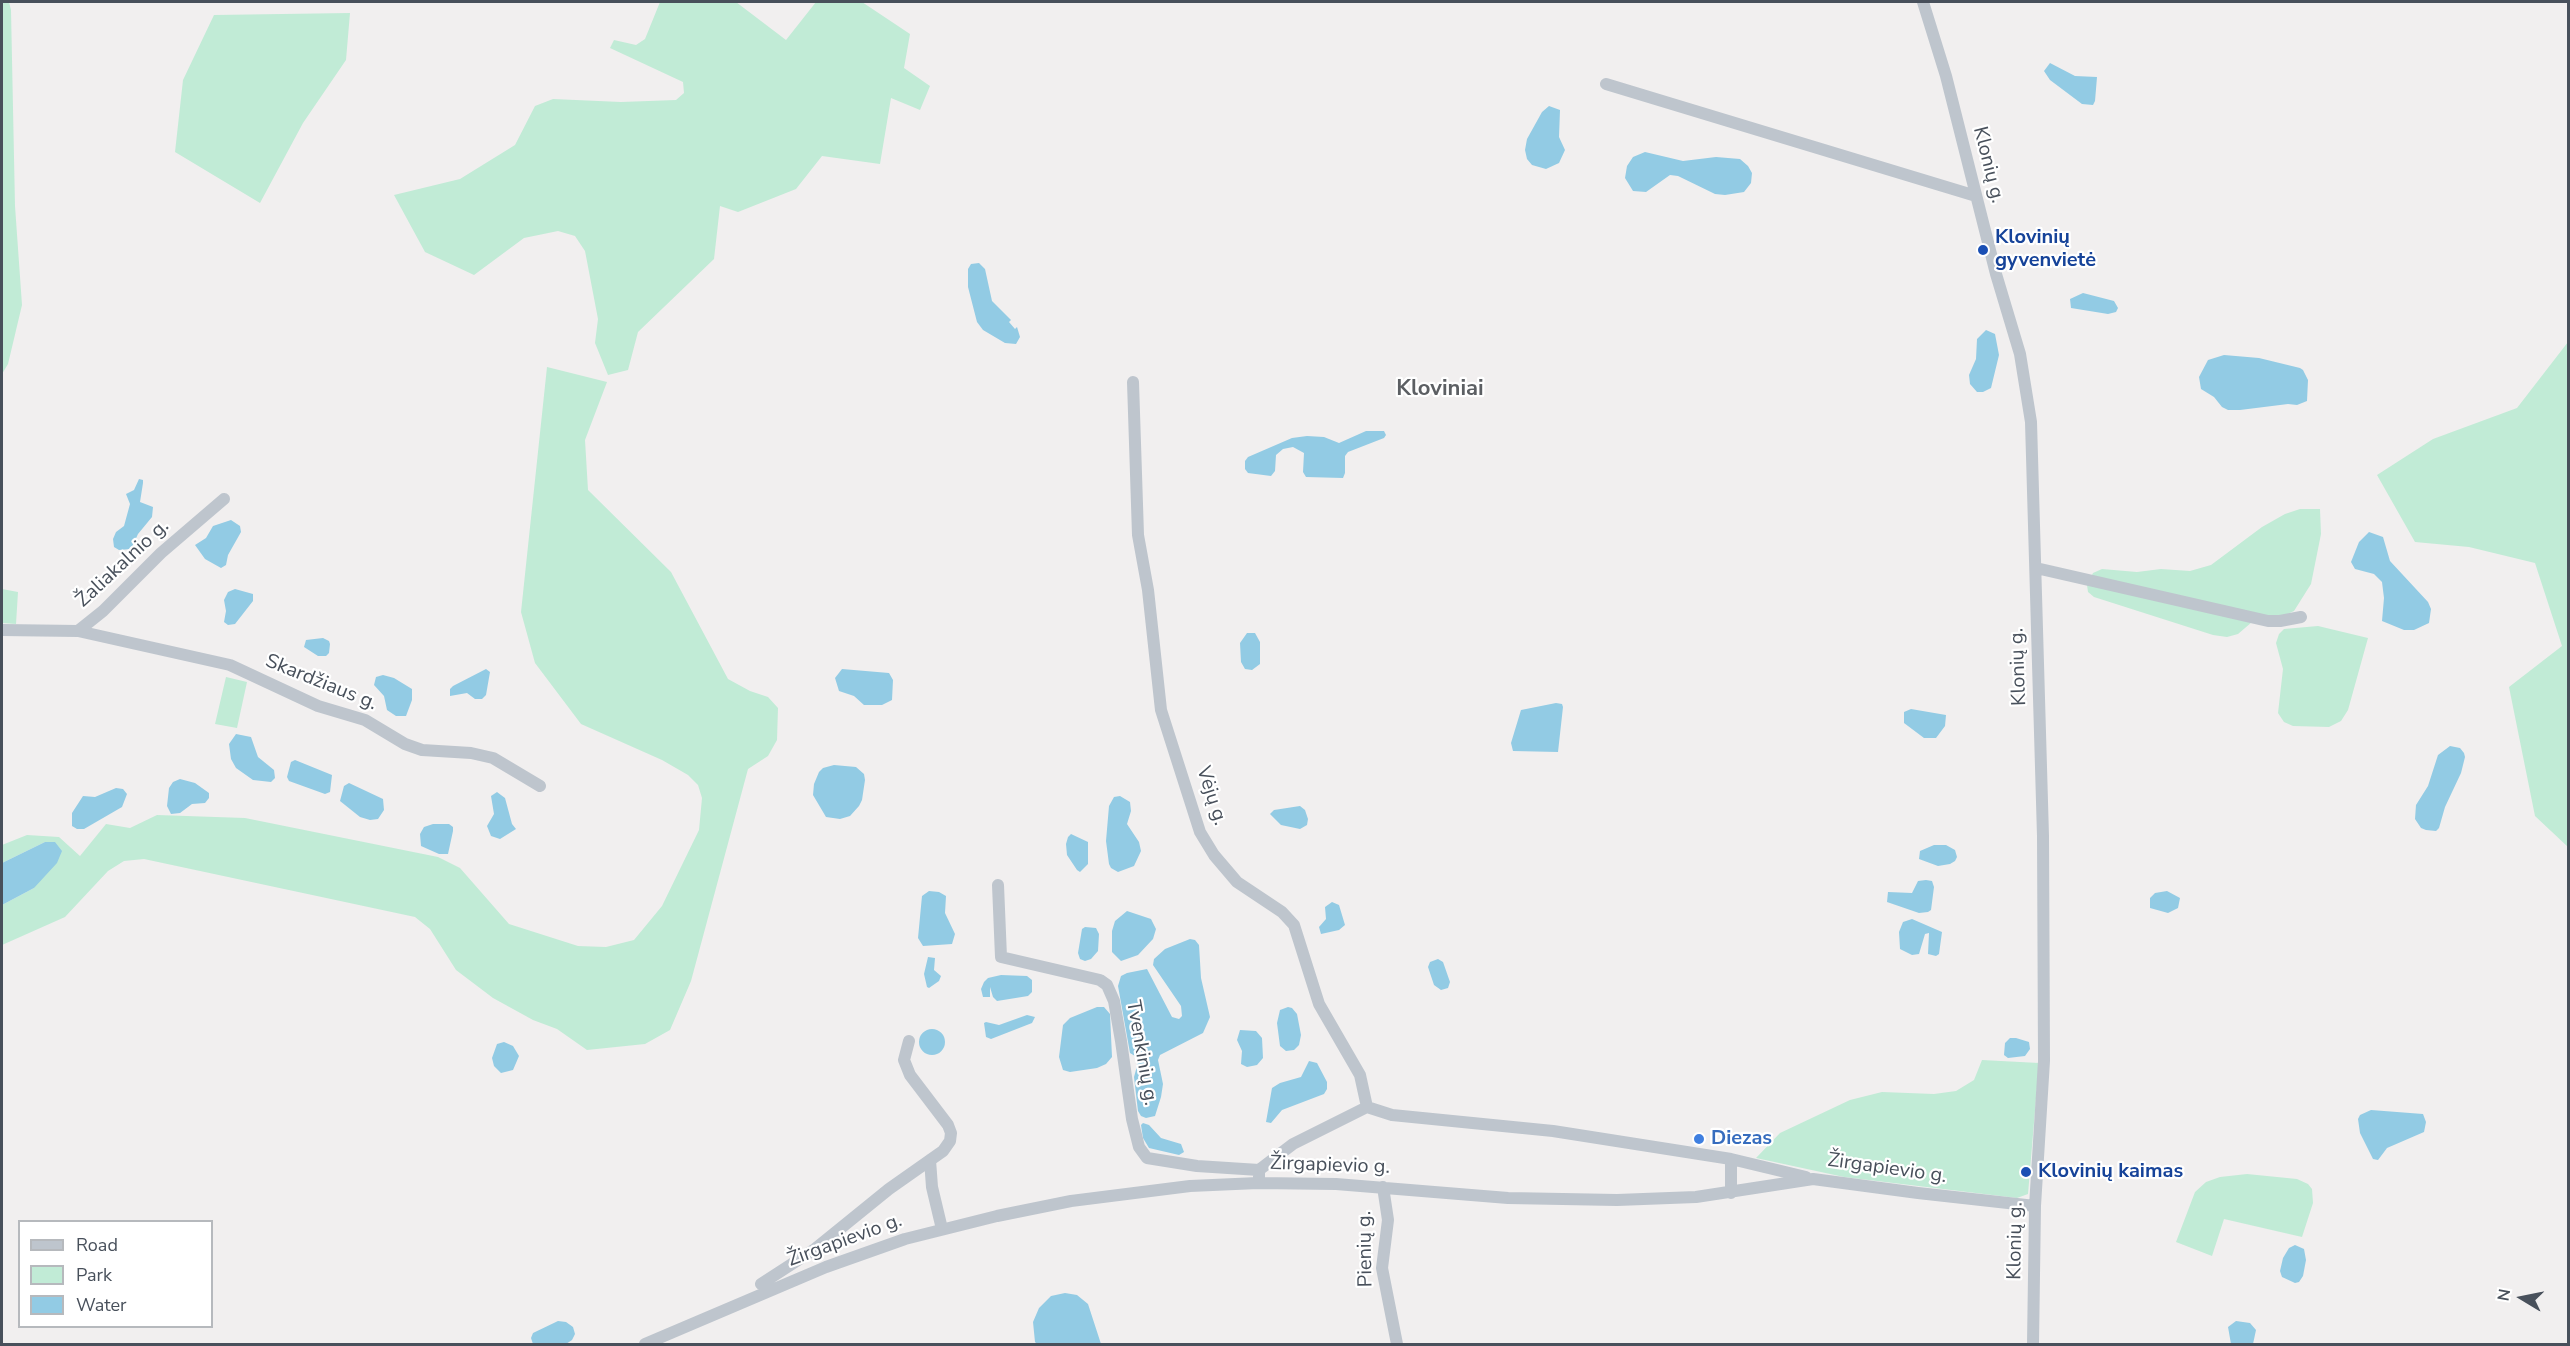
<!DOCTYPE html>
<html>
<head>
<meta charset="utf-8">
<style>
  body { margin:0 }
  #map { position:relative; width:2570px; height:1346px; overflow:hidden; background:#f1efef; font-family:"Nunito Sans",sans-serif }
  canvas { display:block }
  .frame { position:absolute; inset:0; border:3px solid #48505b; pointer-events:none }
  .legend { position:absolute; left:18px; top:1220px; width:195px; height:108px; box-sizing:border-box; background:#fff; border:2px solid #b6b9bd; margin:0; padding:8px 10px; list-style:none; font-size:18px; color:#48505b }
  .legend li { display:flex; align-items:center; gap:12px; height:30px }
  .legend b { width:30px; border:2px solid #b6b9bd }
  .north { position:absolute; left:2492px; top:1268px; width:60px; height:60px; -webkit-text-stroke:4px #fff; paint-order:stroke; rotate:280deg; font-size:16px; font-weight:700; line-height:24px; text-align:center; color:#48505b }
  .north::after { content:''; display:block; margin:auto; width:21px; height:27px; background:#48505b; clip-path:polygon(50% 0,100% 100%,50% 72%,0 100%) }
</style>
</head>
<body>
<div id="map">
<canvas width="2570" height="1346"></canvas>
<div class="frame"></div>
<ul class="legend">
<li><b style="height:8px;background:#bec5cd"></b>Road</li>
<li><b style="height:16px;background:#c1ebd6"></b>Park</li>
<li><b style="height:16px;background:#92cbe4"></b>Water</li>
</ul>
<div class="north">N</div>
</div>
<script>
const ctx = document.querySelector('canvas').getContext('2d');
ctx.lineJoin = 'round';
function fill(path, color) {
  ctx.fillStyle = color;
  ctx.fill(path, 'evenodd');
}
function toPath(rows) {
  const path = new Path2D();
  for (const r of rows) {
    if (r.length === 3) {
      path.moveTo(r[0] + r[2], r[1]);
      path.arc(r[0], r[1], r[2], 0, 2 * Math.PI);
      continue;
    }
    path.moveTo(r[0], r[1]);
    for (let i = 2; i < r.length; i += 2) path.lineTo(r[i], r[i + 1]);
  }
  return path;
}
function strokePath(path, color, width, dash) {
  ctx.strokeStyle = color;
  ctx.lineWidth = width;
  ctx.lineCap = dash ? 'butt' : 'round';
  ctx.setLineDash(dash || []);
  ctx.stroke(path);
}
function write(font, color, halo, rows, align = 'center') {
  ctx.font = font + ' "Nunito Sans",sans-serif';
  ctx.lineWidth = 4.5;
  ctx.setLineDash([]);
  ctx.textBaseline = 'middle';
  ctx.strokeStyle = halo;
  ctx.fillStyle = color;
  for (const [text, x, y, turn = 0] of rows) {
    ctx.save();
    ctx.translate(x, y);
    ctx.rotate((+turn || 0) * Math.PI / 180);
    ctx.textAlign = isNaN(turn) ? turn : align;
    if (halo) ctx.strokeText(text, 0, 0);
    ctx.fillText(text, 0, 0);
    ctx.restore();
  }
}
const green = toPath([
  [2,2,9,2,11,10,15,206,22,305,8,364,2,374],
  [660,2,736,2,786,40,816,2,862,2,910,34,904,68,930,86,920,110,891,98,880,164,822,156,796,189,738,212,720,206,714,259,638,332,628,370,608,375,595,343,598,319,585,251,575,236,558,231,524,238,474,275,425,252,394,195,460,179,515,145,535,106,553,99,621,102,676,100,684,93,683,82,610,48,614,40,636,45,645,39],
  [350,13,346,60,303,123,260,203,175,152,183,80,214,15],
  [2568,342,2568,847,2535,816,2509,687,2562,646,2535,563,2469,547,2415,542,2377,475,2433,439,2517,408],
  [547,367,607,382,585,440,588,490,671,572,728,679,750,691,768,697,778,708,777,740,768,756,748,769,691,981,670,1030,645,1044,587,1050,557,1029,533,1020,493,998,456,970,430,929,415,917,144,859,124,861,108,871,65,917,2,945,2,905,34,888,45,842,2,863,2,845,27,835,59,837,80,856,106,824,130,828,157,815,245,818,438,857,460,868,509,924,578,946,606,947,634,940,662,906,699,830,702,798,698,785,688,775,662,760,581,724,535,663,521,612],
  [2300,509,2320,509,2321,534,2311,584,2294,611,2283,616,2259,616,2238,634,2227,637,2213,635,2094,597,2088,592,2087,585,2093,573,2102,569,2137,572,2161,569,2190,571,2211,565,2262,527,2285,514],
  [2,589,18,592,16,624,2,623],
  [2318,626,2368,638,2348,710,2341,721,2329,727,2293,726,2284,722,2278,713,2283,669,2276,643,2279,634,2284,629],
  [226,677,247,682,237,728,215,724],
  [1982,1060,2039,1063,2028,1194,2017,1198,1844,1177,1756,1158,1780,1133,1850,1100,1882,1092,1934,1094,1956,1091,1974,1080],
  [2247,1174,2297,1179,2308,1184,2312,1189,2313,1203,2302,1237,2224,1219,2212,1256,2176,1242,2195,1192,2206,1182,2220,1177]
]);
const water = toPath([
  [2050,63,2075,76,2097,77,2095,101,2093,105,2082,104,2050,80,2044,71],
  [1549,106,1560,110,1559,137,1565,150,1559,163,1546,169,1532,165,1527,159,1525,150,1527,139,1542,112],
  [1645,152,1683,161,1716,157,1740,159,1748,166,1752,173,1751,183,1744,192,1725,195,1715,194,1678,176,1670,175,1646,192,1633,191,1625,178,1627,166,1633,157],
  [979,263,985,269,992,301,1011,320,1009,322,1015,329,1017,327,1020,337,1016,344,1005,343,983,330,977,322,968,287,968,269,971,264],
  [2083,293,2114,301,2118,308,2116,312,2108,314,2071,308,2070,299],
  [1986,330,1995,334,1999,355,1991,388,1983,392,1977,392,1970,384,1969,375,1976,359,1977,339],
  [2224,355,2259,358,2300,368,2303,370,2308,380,2307,401,2297,405,2288,404,2240,410,2228,410,2222,407,2214,397,2201,389,2199,377,2208,360],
  [1366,431,1384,431,1386,435,1384,438,1348,452,1345,456,1345,473,1343,478,1306,477,1303,472,1304,453,1293,447,1283,449,1276,455,1275,471,1271,476,1248,473,1245,469,1245,461,1248,457,1292,438,1307,436,1324,437,1339,443],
  [139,479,143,480,143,483,140,502,153,507,152,517,138,534,131,549,119,550,114,547,113,539,116,532,124,526,130,504,126,494,134,490],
  [231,520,240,526,241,532,228,555,226,565,221,568,205,559,195,545,206,538,213,526],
  [2369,532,2383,537,2390,561,2428,602,2431,609,2429,623,2414,630,2404,630,2382,621,2384,598,2382,582,2374,574,2355,569,2351,562,2359,542],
  [235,589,253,594,253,601,235,624,228,625,224,622,226,611,224,600,228,592],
  [1247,633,1255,633,1260,642,1260,664,1252,670,1245,669,1241,662,1240,643],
  [323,638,329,641,330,644,329,653,326,656,318,656,304,647,306,640],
  [486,669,490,672,486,695,482,699,475,699,467,693,450,696,450,689,453,686],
  [842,669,889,673,893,680,892,700,882,705,864,705,854,696,839,691,835,678],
  [383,675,394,678,412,689,412,700,406,716,396,716,387,710,384,696,374,685,376,677],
  [1556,703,1562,704,1563,707,1558,752,1513,751,1511,743,1521,710],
  [1911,709,1946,715,1945,726,1936,738,1924,738,1904,723,1904,712],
  [236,734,251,737,258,757,274,770,275,778,271,782,253,780,236,768,231,759,229,744],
  [2450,746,2460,748,2464,753,2465,757,2461,773,2445,807,2439,828,2436,831,2426,830,2421,828,2415,819,2416,805,2428,786,2438,755],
  [295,760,332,775,330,792,325,794,289,781,287,777,291,762],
  [834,765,856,767,864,774,865,780,862,800,859,806,850,816,840,819,826,817,813,795,814,784,819,772,823,768],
  [180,779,195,783,209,793,209,798,205,803,192,804,180,813,171,814,167,806,169,788,173,782],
  [349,783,383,799,384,810,378,819,370,820,360,817,340,801,344,786],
  [116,788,123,789,127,794,122,807,84,829,77,829,72,826,72,813,83,796,95,797],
  [497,792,505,798,512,824,516,829,500,839,491,836,487,826,494,814,491,796],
  [1120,796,1130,802,1131,811,1127,824,1139,842,1141,851,1134,866,1118,872,1111,868,1109,864,1106,841,1109,806,1114,797],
  [1300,806,1305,810,1308,819,1307,825,1300,829,1281,825,1270,814,1274,810],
  [449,824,453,827,453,831,448,854,439,854,421,846,420,834,424,827,433,824],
  [1071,834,1088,842,1088,864,1080,872,1077,870,1067,855,1066,844,1068,837],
  [45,842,55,842,62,851,57,863,34,888,2,905,2,863],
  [1934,845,1946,845,1955,850,1957,857,1955,861,1950,864,1938,866,1919,859,1920,851],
  [1926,880,1932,881,1934,887,1931,910,1928,912,1919,913,1887,902,1888,892,1912,893,1918,881],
  [929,891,939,892,946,896,945,913,955,934,952,944,923,946,918,938,922,896],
  [2167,891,2180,898,2178,908,2168,913,2150,908,2150,898,2155,893],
  [1332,902,1339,905,1345,925,1339,930,1321,934,1319,927,1326,919,1325,907],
  [1127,911,1151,919,1156,929,1153,939,1138,955,1121,961,1112,952,1112,931,1115,921],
  [1912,919,1942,932,1939,954,1936,956,1928,954,1929,933,1925,934,1919,954,1912,955,1900,949,1899,932,1903,922],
  [1085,927,1096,928,1099,934,1098,951,1091,959,1085,961,1080,959,1078,953,1082,929],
  [1190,939,1195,940,1199,945,1201,978,1210,1017,1203,1033,1160,1055,1158,1060,1163,1084,1161,1097,1155,1116,1146,1118,1141,1116,1138,1111,1134,1077,1142,1048,1133,1021,1139,1052,1135,1056,1130,1053,1118,986,1121,976,1127,973,1147,969,1172,1017,1179,1019,1182,1016,1181,1006,1153,965,1154,959,1165,949],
  [928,957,935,958,934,970,941,976,939,981,929,988,927,987,924,974],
  [1438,959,1443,962,1450,982,1448,988,1441,990,1434,985,1428,967,1430,962],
  [1001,975,1027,976,1032,980,1032,992,1028,996,997,1001,993,997,990,987,990,997,983,997,981,989,984,982,988,978],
  [1097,1007,1104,1007,1110,1014,1112,1057,1106,1064,1097,1068,1070,1072,1063,1070,1059,1057,1063,1025,1070,1018],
  [1288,1007,1292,1008,1297,1014,1301,1035,1299,1045,1294,1050,1286,1051,1280,1046,1277,1023,1280,1010],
  [1027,1015,1035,1017,1032,1023,991,1039,986,1037,984,1023,986,1022,999,1025],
  [932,1042,13],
  [1240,1030,1256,1031,1262,1038,1263,1058,1257,1065,1247,1067,1241,1064,1242,1051,1237,1040],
  [2016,1038,2029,1042,2030,1049,2025,1056,2008,1058,2004,1055,2005,1043,2010,1038],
  [504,1042,513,1046,519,1056,513,1070,501,1073,494,1066,492,1058,497,1044],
  [1309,1061,1317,1063,1327,1082,1327,1089,1324,1094,1282,1110,1271,1123,1266,1122,1272,1088,1280,1083,1301,1077],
  [2371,1110,2423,1114,2426,1122,2424,1132,2387,1148,2378,1160,2373,1159,2360,1133,2358,1119,2360,1115],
  [1143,1123,1149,1125,1161,1138,1181,1144,1184,1152,1179,1155,1149,1148,1143,1138,1141,1125],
  [2295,1245,2304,1249,2306,1260,2303,1276,2299,1282,2295,1283,2282,1277,2280,1271,2283,1258,2289,1248],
  [1065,1293,1077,1295,1088,1304,1101,1344,1037,1344,1035,1342,1033,1322,1039,1308,1051,1296],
  [558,1321,566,1322,573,1327,575,1334,572,1340,566,1344,533,1344,531,1338,533,1333],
  [2236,1321,2250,1323,2256,1330,2253,1344,2231,1344,2228,1327]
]);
const street = toPath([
  [1923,2,1946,76,1996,274,2020,354,2031,422,2043,836,2044,1061,2035,1206,2033,1344],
  [1606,84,1976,196],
  [1133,382,1138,535,1148,590,1161,710,1200,832,1214,855,1237,882,1282,912,1294,925,1319,1004,1360,1075,1367,1107],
  [2036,568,2268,621,2280,621,2301,617],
  [2,630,78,631,103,611,161,553,224,499],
  [78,631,230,665,318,706,365,720,405,744,422,750,471,753,493,758,540,786],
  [998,885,1001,957,1100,980,1107,985,1114,1001,1121,1041,1132,1119,1139,1147,1147,1158,1197,1166,1259,1170],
  [1367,1107,1392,1115,1553,1131,1731,1159,1806,1177],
  [1731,1159,1731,1193],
  [930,1160,932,1187,942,1229],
  [1259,1179,1259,1170,1293,1144,1367,1107],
  [1383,1187,1388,1220,1382,1268,1397,1344],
  [761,1284,815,1249,889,1189,943,1151,950,1141,951,1133,948,1125,910,1075,904,1060,909,1041],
  [645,1344,826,1267,905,1239,997,1216,1071,1201,1190,1186,1258,1183,1336,1184,1508,1198,1617,1200,1696,1197,1813,1179,1918,1193,2035,1206]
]);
const markers = [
  [1983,250,6,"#1a4fb4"],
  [1699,1139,6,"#3f7fe0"],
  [2026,1172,6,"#1a4fb4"]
];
const streetNames = [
  ["Klonių g.",1988,165,76],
  ["Žaliakalnio g.",123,564,-43],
  ["Klonių g.",2019,667,-92],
  ["Skardžiaus g.",321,683,22],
  ["Vėjų g.",1211,796,72],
  ["Tvenkinių g.",1141,1053,80],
  ["Žirgapievio g.",1330,1166,2],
  ["Žirgapievio g.",1887,1169,8],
  ["Žirgapievio g.",845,1241,-20],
  ["Klonių g.",2016,1241,-89],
  ["Pienių g.",1366,1249,-91]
];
const transitNames = [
  ["Klovinių",1995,238],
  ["gyvenvietė",1995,261],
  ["Klovinių kaimas",2038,1172]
];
const shopNames = [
  ["Diezas",1711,1139]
];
const quarterNames = [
  ["Kloviniai",1440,390]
];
fill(green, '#c1ebd6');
fill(water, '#92cbe4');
strokePath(street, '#bec5cd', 12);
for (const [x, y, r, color] of markers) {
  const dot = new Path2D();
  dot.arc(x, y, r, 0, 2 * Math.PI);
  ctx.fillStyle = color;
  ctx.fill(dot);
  strokePath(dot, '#fff', 2);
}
write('20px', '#48505b', '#fff', streetNames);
write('bold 20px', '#164399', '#fff', transitNames, 'left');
write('bold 20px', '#366cbe', '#fff', shopNames, 'left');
write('bold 22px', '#5c5f63', '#fff', quarterNames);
</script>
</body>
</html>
